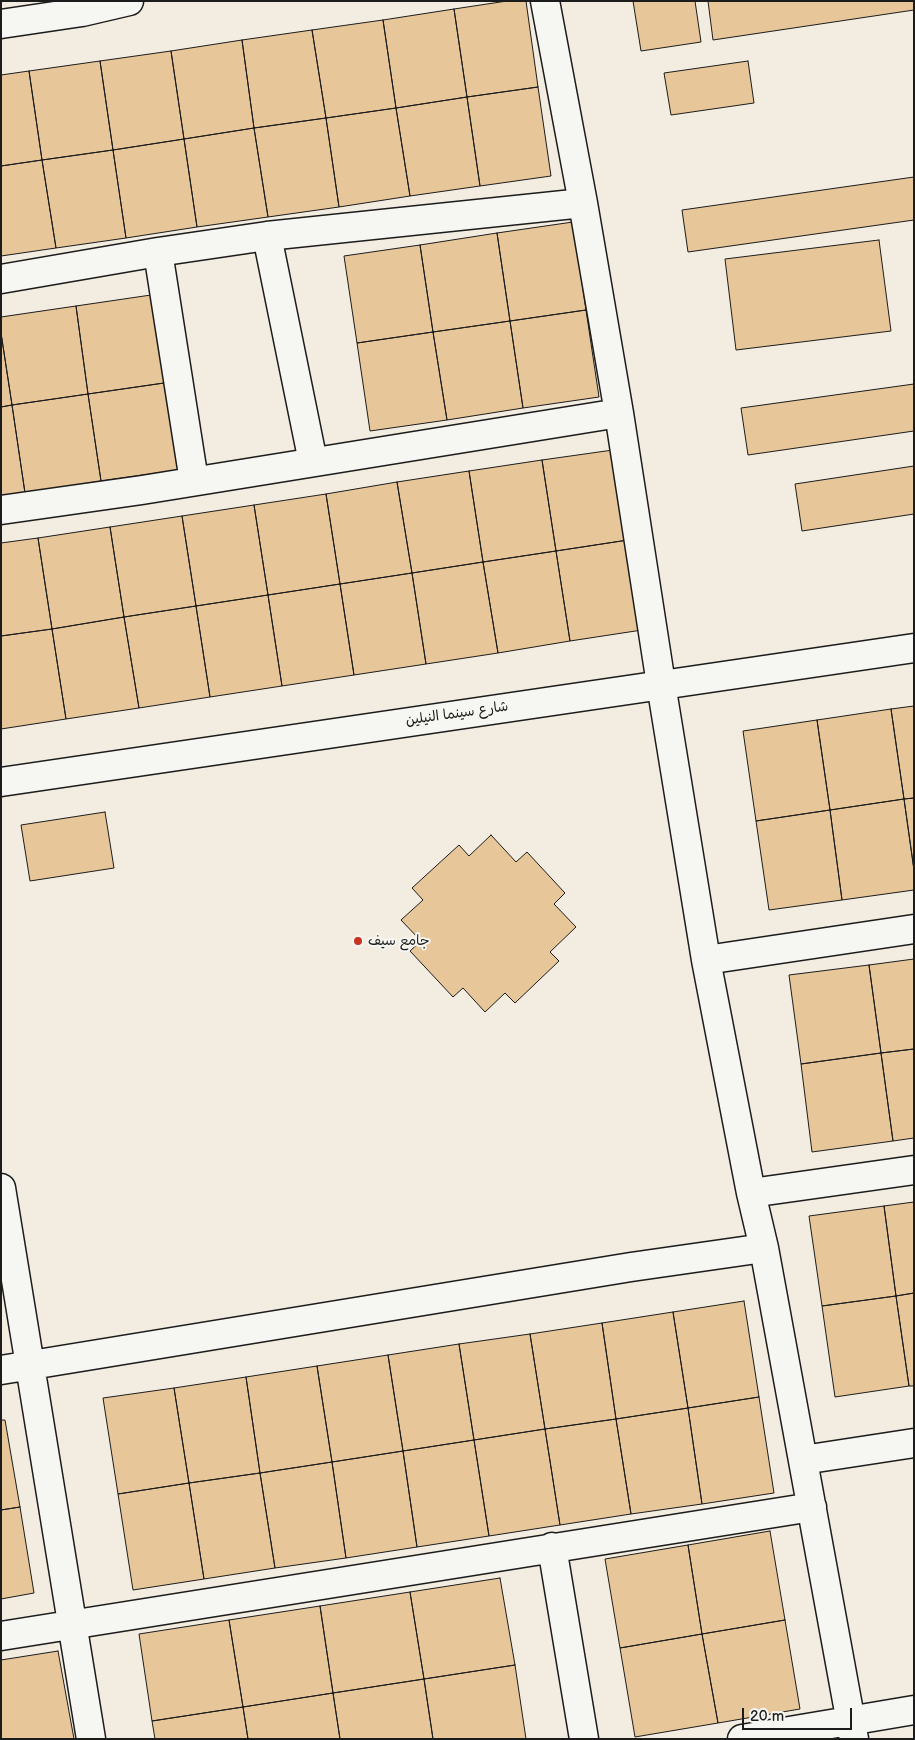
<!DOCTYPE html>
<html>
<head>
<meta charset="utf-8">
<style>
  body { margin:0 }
  #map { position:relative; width:915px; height:1740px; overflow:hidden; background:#f3ece0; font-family:"Balsamiq Sans",sans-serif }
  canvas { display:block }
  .frame { position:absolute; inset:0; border:2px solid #1c1c1c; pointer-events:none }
  .scale { position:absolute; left:742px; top:1708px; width:110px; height:22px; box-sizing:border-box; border:2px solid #1c1c1c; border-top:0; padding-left:6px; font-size:15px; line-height:18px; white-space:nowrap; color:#1c1c1c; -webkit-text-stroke:4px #f6f6f2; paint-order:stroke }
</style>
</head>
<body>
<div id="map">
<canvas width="915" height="1740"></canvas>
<div class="frame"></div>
<div class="scale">20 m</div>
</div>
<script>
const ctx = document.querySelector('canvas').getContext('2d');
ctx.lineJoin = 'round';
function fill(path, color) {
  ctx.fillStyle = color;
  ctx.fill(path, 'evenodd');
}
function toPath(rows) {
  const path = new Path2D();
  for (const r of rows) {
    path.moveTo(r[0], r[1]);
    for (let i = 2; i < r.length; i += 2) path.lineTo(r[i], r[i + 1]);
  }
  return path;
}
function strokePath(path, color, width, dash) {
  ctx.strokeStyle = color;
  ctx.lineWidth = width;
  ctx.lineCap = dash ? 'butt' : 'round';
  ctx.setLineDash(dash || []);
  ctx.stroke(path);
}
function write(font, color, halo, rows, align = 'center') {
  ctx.font = font + ' "Balsamiq Sans","Playpen Sans Arabic",sans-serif';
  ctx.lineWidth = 4;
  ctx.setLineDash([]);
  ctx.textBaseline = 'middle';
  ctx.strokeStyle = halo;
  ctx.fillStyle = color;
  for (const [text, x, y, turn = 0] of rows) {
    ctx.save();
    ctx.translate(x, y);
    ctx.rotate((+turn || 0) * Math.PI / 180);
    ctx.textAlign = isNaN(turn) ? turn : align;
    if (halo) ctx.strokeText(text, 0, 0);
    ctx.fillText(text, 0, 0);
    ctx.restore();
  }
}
const building = toPath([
  [507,1,526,1,538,87,467,97,454,9,507,1],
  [633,1,695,1,701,42,641,51,633,1],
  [708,1,914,1,914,10,713,40,708,1],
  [454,9,467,97,396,108,383,20,454,9],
  [383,20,396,108,326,118,312,30,383,20],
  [312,30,326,118,254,128,242,40,312,30],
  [242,40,254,128,184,139,171,51,242,40],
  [171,51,184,139,113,150,100,61,171,51],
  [100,61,113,150,42,160,29,71,100,61],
  [748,61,754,103,671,115,664,73,748,61],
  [29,71,42,160,1,166,1,75,29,71],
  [538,87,551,176,480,186,467,97,538,87],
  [467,97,480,186,410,196,396,108,467,97],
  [396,108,410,196,339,207,326,118,396,108],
  [326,118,339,207,268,217,254,128,326,118],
  [254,128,268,217,197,227,184,139,254,128],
  [184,139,197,227,126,238,113,150,184,139],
  [113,150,126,238,56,248,42,160,113,150],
  [42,160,56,248,1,256,1,166,42,160],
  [914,177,914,220,688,252,682,210,914,177],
  [573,222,586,310,510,321,497,233,573,222],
  [497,233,510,321,433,332,420,245,497,233],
  [879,240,891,331,736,350,725,259,879,240],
  [420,245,433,332,357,343,344,256,420,245],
  [151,295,164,383,88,394,76,306,151,295],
  [76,306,88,394,12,405,1,333,1,317,76,306],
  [586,310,599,397,523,408,510,321,586,310],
  [510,321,523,408,447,420,433,332,510,321],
  [433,332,447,420,370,431,357,343,433,332],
  [1,333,12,405,1,407,1,333],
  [164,383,178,470,101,481,88,394,164,383],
  [914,384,914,431,748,455,741,408,914,384],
  [88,394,101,481,25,493,12,405,88,394],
  [12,405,25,493,1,496,1,407,12,405],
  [613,450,628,540,556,551,542,460,613,450],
  [542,460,556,551,483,562,469,471,542,460],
  [914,466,914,514,802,531,795,484,914,466],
  [469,471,483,562,412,573,397,482,469,471],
  [397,482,412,573,340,584,326,494,397,482],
  [326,494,340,584,268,595,254,505,326,494],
  [254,505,268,595,196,606,182,516,254,505],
  [182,516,196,606,124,617,110,527,182,516],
  [110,527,124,617,52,629,38,538,110,527],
  [38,538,52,629,1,636,1,543,38,538],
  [628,540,642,630,570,641,556,551,628,540],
  [556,551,570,641,498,653,483,562,556,551],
  [483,562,498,653,426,664,412,573,483,562],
  [412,573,426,664,354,675,340,584,412,573],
  [340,584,354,675,282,686,268,595,340,584],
  [268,595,282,686,210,697,196,606,268,595],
  [196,606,210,697,139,708,124,617,196,606],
  [124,617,139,708,66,719,52,629,124,617],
  [52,629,66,719,1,729,1,636,52,629],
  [914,706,914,798,904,799,891,709,914,706],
  [891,709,904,799,830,810,817,720,891,709],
  [817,720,830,810,756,821,743,731,817,720],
  [914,798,914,870,904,799,914,798],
  [904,799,914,870,914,890,842,900,830,810,904,799],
  [830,810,842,900,769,910,756,821,830,810],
  [105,812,114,868,30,881,21,825,105,812],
  [491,835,516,862,527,852,565,893,554,904,576,927,550,952,559,961,515,1003,505,993,485,1012,463,988,453,997,410,951,421,941,401,920,423,900,412,888,459,845,469,856,491,835],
  [914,959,914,1049,881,1053,869,965,914,959],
  [869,965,881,1053,801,1064,789,975,869,965],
  [914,1049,914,1138,893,1141,881,1053,914,1049],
  [881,1053,893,1141,812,1152,801,1064,881,1053],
  [914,1202,914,1293,896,1296,884,1206,914,1202],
  [884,1206,896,1296,822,1306,809,1216,884,1206],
  [914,1293,914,1386,909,1386,896,1296,914,1293],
  [896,1296,909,1386,835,1397,822,1306,896,1296],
  [744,1301,759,1397,688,1408,673,1312,744,1301],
  [673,1312,688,1408,616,1419,602,1323,673,1312],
  [602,1323,616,1419,545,1429,530,1334,602,1323],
  [530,1334,545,1429,474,1440,459,1344,530,1334],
  [459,1344,474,1440,403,1451,388,1355,459,1344],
  [388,1355,403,1451,332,1462,317,1366,388,1355],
  [317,1366,332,1462,260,1473,246,1377,317,1366],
  [246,1377,260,1473,189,1483,174,1388,246,1377],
  [174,1388,189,1483,118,1494,103,1398,174,1388],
  [759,1397,774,1493,702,1504,688,1408,759,1397],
  [688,1408,702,1504,631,1514,616,1419,688,1408],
  [616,1419,631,1514,560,1525,545,1429,616,1419],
  [1,1420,5,1420,20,1507,1,1510,1,1420],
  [545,1429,560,1525,489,1536,474,1440,545,1429],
  [474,1440,489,1536,417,1547,403,1451,474,1440],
  [403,1451,417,1547,346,1558,332,1462,403,1451],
  [332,1462,346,1558,275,1568,260,1473,332,1462],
  [260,1473,275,1568,204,1579,189,1483,260,1473],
  [189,1483,204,1579,133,1590,118,1494,189,1483],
  [20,1507,34,1593,1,1599,1,1510,20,1507],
  [770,1531,785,1620,702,1634,688,1545,770,1531],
  [688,1545,702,1634,620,1648,605,1559,688,1545],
  [500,1578,515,1665,424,1679,410,1592,500,1578],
  [410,1592,424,1679,333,1693,320,1606,410,1592],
  [320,1606,333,1693,243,1707,229,1620,320,1606],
  [229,1620,243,1707,152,1721,139,1634,229,1620],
  [785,1620,800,1709,718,1723,702,1634,785,1620],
  [702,1634,718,1723,635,1737,620,1648,702,1634],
  [58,1651,74,1739,1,1739,1,1660,58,1651],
  [515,1665,526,1739,433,1739,424,1679,515,1665],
  [424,1679,433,1739,340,1739,333,1693,424,1679],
  [333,1693,340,1739,248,1739,243,1707,333,1693],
  [243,1707,248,1739,155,1739,152,1721,243,1707]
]);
const street = toPath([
  [545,1,583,203,619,413,661,684,706,960,751,1193,764,1248,854,1739],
  [1,24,82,12,129,1],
  [267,236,313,462],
  [158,252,194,481],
  [1,279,158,252,267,236,583,203],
  [1,510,142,490,619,413],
  [706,960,914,929],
  [1,1188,91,1739],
  [751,1193,914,1170],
  [1,1370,631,1267,764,1248],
  [803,1460,914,1443],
  [552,1547,584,1739],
  [1,1636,812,1507],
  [742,1739,914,1710]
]);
const secondary = toPath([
  [1,782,914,648]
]);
const markers = [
  [358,941,5,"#c8321e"]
];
const streetNames = [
  ["شارع سينما النيلين",457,714,-8]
];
const poiNames = [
  ["جامع سيف",368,941]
];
fill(building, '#e7c699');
strokePath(building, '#1c1c1c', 1);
strokePath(street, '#1c1c1c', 31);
strokePath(secondary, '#1c1c1c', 31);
strokePath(street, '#f6f6f2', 28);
strokePath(secondary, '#f6f6f2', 28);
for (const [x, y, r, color] of markers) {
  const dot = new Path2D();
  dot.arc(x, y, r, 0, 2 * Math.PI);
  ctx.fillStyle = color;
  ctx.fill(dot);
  strokePath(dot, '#f6f6f2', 2);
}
write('14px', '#1c1c1c', '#f6f6f2', streetNames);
write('14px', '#1c1c1c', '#f6f6f2', poiNames, 'left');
</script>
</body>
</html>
